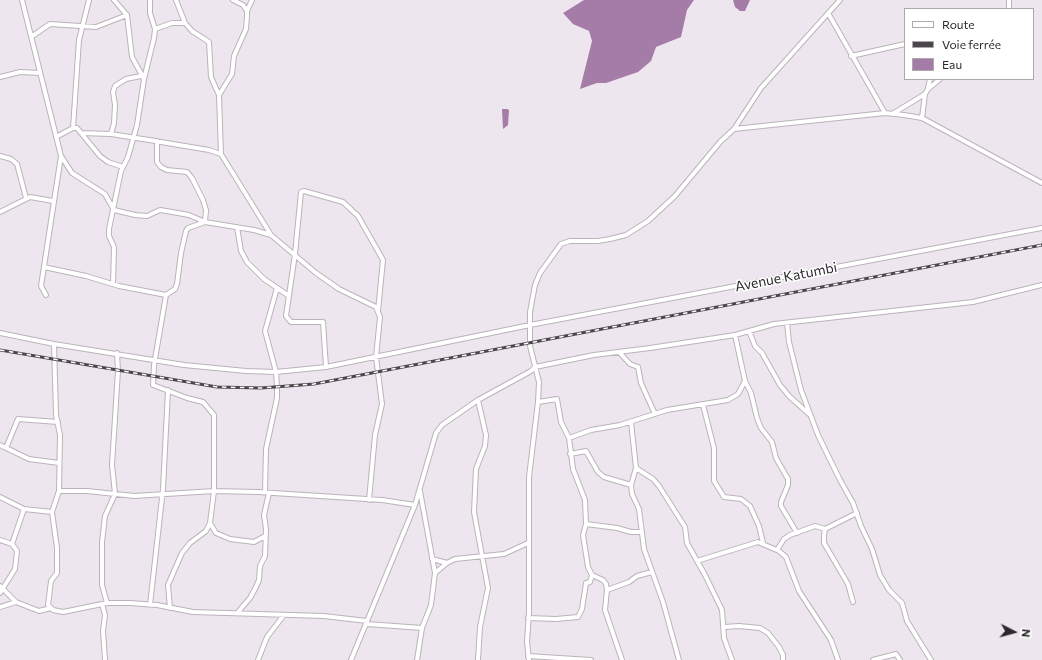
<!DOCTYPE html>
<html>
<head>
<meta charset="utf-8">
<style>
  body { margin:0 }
  #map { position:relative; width:1042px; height:660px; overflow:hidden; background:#eee6ef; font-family:Commissioner,sans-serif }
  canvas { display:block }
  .legend { position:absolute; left:904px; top:8px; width:130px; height:72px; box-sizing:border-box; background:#fff; border:1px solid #aba9ab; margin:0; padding:5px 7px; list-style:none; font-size:12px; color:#2c292c }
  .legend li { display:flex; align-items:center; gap:8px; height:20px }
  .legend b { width:20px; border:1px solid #aba9ab }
  .north { position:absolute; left:994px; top:612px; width:40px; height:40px; -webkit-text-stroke:3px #fff; paint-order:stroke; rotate:96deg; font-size:11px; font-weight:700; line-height:16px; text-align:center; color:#2c292c }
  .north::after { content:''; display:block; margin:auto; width:14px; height:18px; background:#2c292c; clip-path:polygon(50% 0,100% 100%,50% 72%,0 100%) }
</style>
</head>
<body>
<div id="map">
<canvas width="1042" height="660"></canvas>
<ul class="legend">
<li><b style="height:5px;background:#fff"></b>Route</li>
<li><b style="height:5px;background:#4a464a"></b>Voie ferrée</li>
<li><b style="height:11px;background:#a57ba8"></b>Eau</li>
</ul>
<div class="north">N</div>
</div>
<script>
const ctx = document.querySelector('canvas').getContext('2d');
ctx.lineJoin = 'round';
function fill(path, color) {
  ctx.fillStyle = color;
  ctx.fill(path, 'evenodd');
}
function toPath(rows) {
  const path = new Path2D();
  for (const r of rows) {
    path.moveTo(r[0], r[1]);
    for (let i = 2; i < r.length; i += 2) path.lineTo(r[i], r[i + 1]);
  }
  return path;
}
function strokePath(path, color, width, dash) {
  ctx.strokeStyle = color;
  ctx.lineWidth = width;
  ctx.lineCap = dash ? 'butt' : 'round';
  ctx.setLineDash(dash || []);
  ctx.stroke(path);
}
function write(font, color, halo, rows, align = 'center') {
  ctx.font = font + ' Commissioner,sans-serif';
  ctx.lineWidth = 3;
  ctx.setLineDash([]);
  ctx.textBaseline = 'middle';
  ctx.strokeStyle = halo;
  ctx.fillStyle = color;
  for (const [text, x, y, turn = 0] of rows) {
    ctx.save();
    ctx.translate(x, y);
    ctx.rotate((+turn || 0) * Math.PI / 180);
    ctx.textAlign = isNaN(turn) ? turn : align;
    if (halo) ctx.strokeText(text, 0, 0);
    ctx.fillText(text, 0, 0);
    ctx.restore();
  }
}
const water = toPath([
  [584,0,694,0,687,10,681,37,656,47,651,61,638,72,606,83,597,83,580,89,592,41,589,31,573,24,563,13],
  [733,0,750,0,745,11,740,11,735,7],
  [502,109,507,109,509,110,508,125,503,129]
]);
const minor = toPath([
  [22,0,61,156,72,173,105,194,114,210,135,215,147,216,160,210,172,212,189,215,205,222,254,230,271,235,316,273,339,289,376,307,380,317,376,357,382,404,375,435,369,500],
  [114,0,127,15,132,57,144,79],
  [176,0,185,23,192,31,209,42,211,77,219,95],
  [233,0,243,5,247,11,247,16,246,29,234,56,232,74,219,95,221,154,271,235],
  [1009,9,1009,0],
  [247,11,252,0],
  [828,13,885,113],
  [155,29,172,23,185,23],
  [31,37,50,24,96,27,127,15],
  [851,56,905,44],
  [0,77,20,72,40,73],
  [928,88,930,79],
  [894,113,925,94],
  [922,118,925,94,928,89,940,79],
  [73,128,79,40,89,0],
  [734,129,885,113,904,115,922,118,1042,183],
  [81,133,111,134,149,140,209,150,221,154],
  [111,134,114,123,115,105,113,92,115,86,126,79,141,76],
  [56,137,73,128,77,128,100,156,108,162,123,167],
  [157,141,157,162,161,167,167,170,187,172,192,178,203,200,206,210,205,222,188,228,186,231,181,253,177,284,175,289,166,295],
  [0,156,11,159,17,164,26,198],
  [0,212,30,197,53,201],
  [237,227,241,251,247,262,264,279,289,296],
  [44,267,86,276,119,286,166,295,154,365,153,385,187,398,203,402,214,415,214,491,210,523,206,531,190,543,182,553,178,562,168,585,170,608],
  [113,284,114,247,109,236,109,229,121,171,128,157,137,125,144,79,154,38,155,29,150,13,150,0],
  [46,295,41,286,61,156],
  [787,323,789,342,801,390,818,435,840,480,853,503,861,526,872,549,880,575,889,590,902,603,907,621,931,660],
  [749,331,755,346,762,353,780,385,789,396,809,414],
  [0,333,54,344,184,365,246,371,276,372,326,367,530,325,530,312,535,285,540,273,561,244,570,241,598,241,610,239,626,235,648,221,675,196,720,142,734,129,761,88,840,0],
  [735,335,745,381,751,393,757,418,761,428,772,442,776,458,788,479,788,485,781,502,781,506,797,533],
  [54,344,56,415,60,435,59,491],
  [619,352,630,364,638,367,641,383,655,414],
  [326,367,323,322,291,322,286,316,295,254,301,192,304,191,343,202,358,216,383,260,378,311],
  [538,402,557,399,561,422,569,438,573,469,585,500,586,524,583,535,588,567,592,575,603,580,606,584,607,590,605,610,622,660],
  [703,405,714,448,714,481,724,497,741,499,750,506,759,526,763,543],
  [631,422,636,468,653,479,659,486,685,527,687,543,705,575,722,610,724,638,732,660],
  [569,438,591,430,620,425,667,410,728,400,738,394,745,381],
  [0,445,29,459,59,463],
  [6,448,18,419,58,422],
  [570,454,586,451,598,472,604,477,631,485],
  [636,468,631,485,632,494,639,509,644,549,663,602,679,660],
  [265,492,266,449,277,398,277,387,276,372,265,331,277,288],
  [0,497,24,509],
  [52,512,57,548,57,573,51,581,48,605,53,610,63,612,107,603,130,603,157,605,193,612,324,616,367,621],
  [210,523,216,533,230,539,254,542,265,536],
  [586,524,617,528,631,532,641,532],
  [0,540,12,544,24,509,52,512,59,491,87,491,134,496,214,491,258,492,382,500,415,505],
  [777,550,784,539,790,535,815,526,825,529],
  [432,559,447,563],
  [697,561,758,542,779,551,786,557,799,591,831,640,838,660],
  [435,573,447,563,455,559,504,554,528,543],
  [0,586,16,602],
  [607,590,629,582,637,576,652,572],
  [0,593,15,569,17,551,12,544],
  [853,602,848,584,824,543,824,536,825,529,857,513],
  [107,603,102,585,102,542,105,516,115,494,112,465,118,371,117,353],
  [102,604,105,615,103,631,105,660],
  [150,605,163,489,168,390],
  [0,607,16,602,39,611,51,608],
  [238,612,250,598,256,587,259,580,260,566,265,556,266,529,264,515,269,493],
  [528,618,556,619,578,617,582,609,586,583,590,582,592,575],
  [367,624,422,628],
  [724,627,739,626,760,628,768,633,779,647,783,655,783,660],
  [528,656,591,660],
  [258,660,267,637,284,615],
  [351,660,415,505,436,433,442,425,478,400,531,371,535,367,594,355,650,348,735,335,774,324,973,302,1042,285],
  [417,660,422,628,431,605,435,573,420,491],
  [478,660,480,627,488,588,474,512,476,469,485,446,486,435,478,400],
  [529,660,527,642,529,612,529,477,538,402,539,382,530,346,530,325,1042,228],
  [873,660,896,654,900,660]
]);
const rail = toPath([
  [0,350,217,387,261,388,314,384,1042,245]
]);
const streetNames = [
  ["Avenue Katumbi",786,277,-11]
];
fill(water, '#a57ba8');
strokePath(minor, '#bbb3bb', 6);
strokePath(minor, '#fff', 4);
strokePath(rail, '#4a464a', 3);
strokePath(rail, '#fff', 1.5, [4.5]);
write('14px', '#2c292c', '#fff', streetNames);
</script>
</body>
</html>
